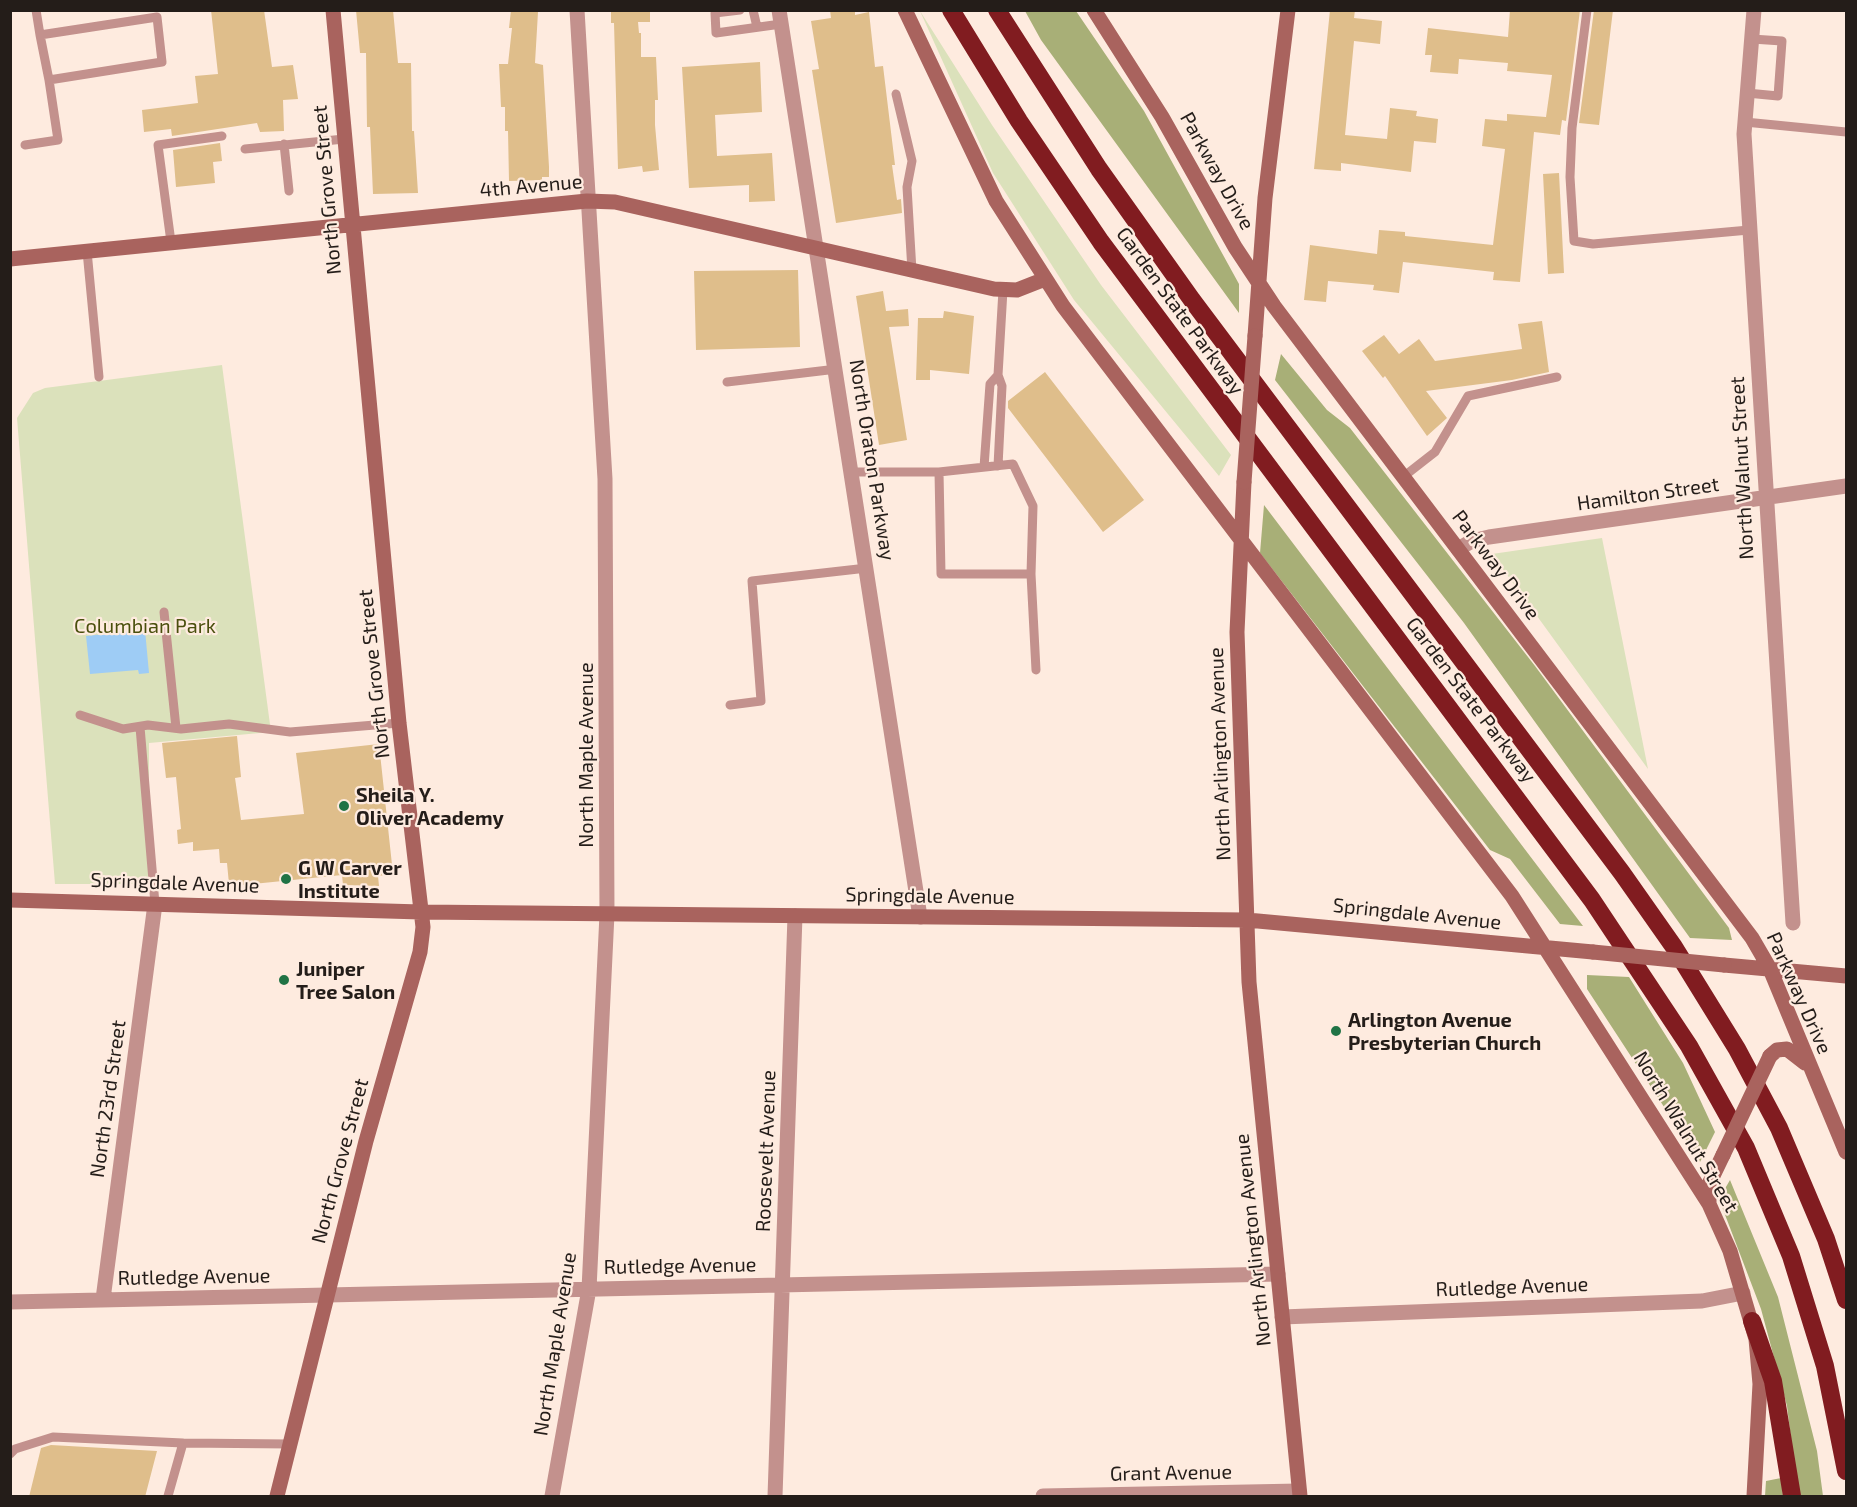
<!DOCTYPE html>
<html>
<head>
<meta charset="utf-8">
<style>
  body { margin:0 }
  #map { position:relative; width:1857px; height:1507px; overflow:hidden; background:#feebdf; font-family:"Exo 2",sans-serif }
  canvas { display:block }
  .frame { position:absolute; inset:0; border:12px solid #241d19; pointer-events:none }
</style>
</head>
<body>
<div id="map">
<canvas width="1857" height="1507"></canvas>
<div class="frame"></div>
</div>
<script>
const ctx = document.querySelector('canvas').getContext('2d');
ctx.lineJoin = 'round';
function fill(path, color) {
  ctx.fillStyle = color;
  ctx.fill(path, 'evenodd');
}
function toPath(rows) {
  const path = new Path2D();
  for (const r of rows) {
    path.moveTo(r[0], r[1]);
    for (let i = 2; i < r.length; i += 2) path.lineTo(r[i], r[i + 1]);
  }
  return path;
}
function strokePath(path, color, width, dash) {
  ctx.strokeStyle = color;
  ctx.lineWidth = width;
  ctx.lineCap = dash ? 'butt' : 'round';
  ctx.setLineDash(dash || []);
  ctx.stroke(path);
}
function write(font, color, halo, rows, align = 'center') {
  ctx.font = font + ' "Exo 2",sans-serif';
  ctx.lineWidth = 4.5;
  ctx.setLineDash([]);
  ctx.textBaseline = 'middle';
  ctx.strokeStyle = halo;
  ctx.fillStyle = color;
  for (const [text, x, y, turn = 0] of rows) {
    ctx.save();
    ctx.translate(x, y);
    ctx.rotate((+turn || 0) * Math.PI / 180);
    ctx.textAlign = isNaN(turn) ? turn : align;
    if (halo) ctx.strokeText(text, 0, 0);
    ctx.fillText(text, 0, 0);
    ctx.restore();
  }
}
const green = toPath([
  [920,11,992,125,1101,285,1231,455,1219,476,1074,300,993,173],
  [222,365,271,732,149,743,149,884,55,884,17,418,33,393,45,388],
  [1602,538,1648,769,1492,554]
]);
const forest = toPath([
  [1025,11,1076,11,1144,111,1239,284,1239,313,1041,40],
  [1281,354,1327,410,1350,428,1535,666,1729,928,1732,940,1690,938,1464,623,1275,380],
  [1264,505,1583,926,1560,924,1510,859,1490,850,1260,553],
  [1587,975,1629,977,1683,1063,1715,1132,1700,1162,1587,989],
  [1730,1180,1778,1297,1817,1451,1823,1496,1798,1496,1787,1406,1761,1309,1719,1199],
  [1781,1478,1783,1496,1765,1496,1766,1481]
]);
const water = toPath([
  [145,630,149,673,139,674,138,670,90,674,86,636]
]);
const building = toPath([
  [211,10,264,10,272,67,293,65,298,99,283,100,284,131,260,132,257,123,172,136,171,129,144,132,142,110,198,103,195,76,218,74],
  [356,10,393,10,398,63,411,63,412,131,414,131,418,193,373,194,370,127,367,127,366,53,360,53],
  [511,10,538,12,535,63,543,65,549,167,549,177,542,177,542,180,509,181,508,131,505,131,505,107,501,107,499,64,508,64,512,28,509,28],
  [611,10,650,10,650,22,638,22,639,33,641,33,641,57,656,57,658,100,655,100,655,125,659,170,643,172,642,166,618,169,614,23,611,23],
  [830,10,855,10,855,15,869,12,875,67,883,66,895,165,892,165,897,200,901,199,902,213,836,223,812,70,819,69,811,21,831,18],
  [1330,10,1355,10,1354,18,1382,21,1380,44,1354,41,1345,135,1387,139,1390,108,1417,111,1416,116,1438,119,1436,143,1414,141,1411,172,1341,163,1341,171,1314,169],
  [1510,10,1580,10,1566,121,1562,120,1560,135,1534,132,1520,282,1493,280,1494,272,1403,262,1399,293,1373,290,1374,285,1328,281,1326,302,1304,300,1310,245,1377,254,1379,230,1405,232,1405,236,1493,245,1505,149,1482,146,1485,119,1507,121,1507,114,1546,117,1552,75,1507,71,1508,63,1459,59,1458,74,1430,72,1432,55,1425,55,1428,28,1508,37],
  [1594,10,1613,10,1599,125,1579,123],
  [760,62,762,112,715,115,717,156,772,153,775,201,749,202,749,185,689,188,682,67],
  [220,143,222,161,213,162,215,183,176,187,173,150],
  [1559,173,1564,273,1548,274,1543,174],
  [798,270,800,347,696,350,694,271],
  [883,291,886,311,908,309,909,326,889,327,907,440,879,445,856,296],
  [944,311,974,316,969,374,930,370,930,380,916,380,918,318,943,318],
  [1542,321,1549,372,1512,380,1426,391,1447,418,1427,436,1385,376,1383,378,1362,351,1384,335,1399,354,1419,339,1435,361,1522,349,1518,324],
  [1045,372,1144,500,1103,532,1008,408,1008,401],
  [237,736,241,777,235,778,241,820,304,814,296,753,379,744,393,874,378,876,379,886,343,885,342,875,243,885,241,883,229,884,227,863,220,863,219,849,193,851,193,842,178,844,177,830,181,829,176,777,166,778,162,743],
  [51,1445,157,1451,145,1497,29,1497,41,1448]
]);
const lane = toPath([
  [36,10,40,35],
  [740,10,715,13,716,33,781,24],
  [753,10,757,27],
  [1587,10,1572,128,1570,177,1574,241,1593,244,1749,230],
  [1747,93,1778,96,1782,41,1752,39],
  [896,94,912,161,907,187,912,271],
  [1745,122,1846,132],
  [284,144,289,191],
  [25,145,58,140,49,80,162,62,157,17,40,35,49,80],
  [245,149,344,139],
  [171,242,158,145,222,136],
  [87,251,99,377],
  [998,375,1003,290],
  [727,382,837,369],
  [984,467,990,384,998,375,1002,386,998,466],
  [852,472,939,472,1013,464,1033,506,1031,574,1036,670],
  [939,472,941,574,1031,574],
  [1403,477,1435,452,1468,396,1557,377],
  [164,612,176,728],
  [730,705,761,701,752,581,867,568],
  [80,715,123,729,148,725,181,729,229,724,290,732,399,723],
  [140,727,155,904],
  [10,1454,15,1449,53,1437,183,1443],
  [168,1496,183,1443,290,1444]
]);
const street = toPath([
  [779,10,920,917],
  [1754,10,1744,134,1793,923],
  [1458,549,1472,541,1489,537,1846,486],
  [103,1299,155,904],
  [10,1302,1278,1274],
  [1282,1317,1702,1301,1743,1293],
  [552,1496,589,1289,607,914,605,479,577,10],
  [775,1496,795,916],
  [1043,1496,1299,1491]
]);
const secondary = toPath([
  [905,10,996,201,1063,306,1512,896,1709,1204,1730,1251,1756,1339,1760,1384,1754,1496],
  [1094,10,1162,117,1235,247,1274,306,1752,938,1770,969,1846,1152],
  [10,259,587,201,615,202,994,289,1017,290,1045,279],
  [1255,336,1265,198,1288,10],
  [1244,482,1237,632,1249,982,1300,1496],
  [10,900,421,912,1247,920,1593,952],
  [1724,965,1846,976],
  [1770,1056,1777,1050,1787,1049,1805,1063],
  [1709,1204,1709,1184,1723,1155],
  [277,1496,366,1141,420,952,423,927,399,723,333,10]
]);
const highway = toPath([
  [951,10,1019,121,1101,242,1592,900,1689,1046,1746,1148,1791,1256,1825,1366,1846,1471],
  [997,10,1099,169,1192,300,1622,873,1674,947,1737,1049,1779,1128,1826,1239,1846,1300],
  [1752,1321,1773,1381,1792,1496]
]);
const secondaryBridge = toPath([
  [1244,482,1255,336],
  [1593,952,1724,965],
  [1723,1155,1770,1056]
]);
const markers = [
  [344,806,6,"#207345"],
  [286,879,6,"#207345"],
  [284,980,6,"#207345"],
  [1336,1031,6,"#207345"]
];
const streetNames = [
  ["Parkway Drive",1217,171,61],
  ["4th Avenue",531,186,-5],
  ["North Grove Street",327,190,-95],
  ["Garden State Parkway",1180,311,54],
  ["North Oraton Parkway",872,460,81],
  ["North Walnut Street",1742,468,-93],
  ["Hamilton Street",1648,494,-8],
  ["Parkway Drive",1496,565,53],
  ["North Grove Street",374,674,-96],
  ["Garden State Parkway",1471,700,53],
  ["North Arlington Avenue",1220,754,-92],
  ["North Maple Avenue",586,755,-90],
  ["Springdale Avenue",175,883,2],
  ["Springdale Avenue",930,896,1],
  ["Springdale Avenue",1417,914,6],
  ["Parkway Drive",1799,993,66],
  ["North 23rd Street",108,1099,-82],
  ["North Walnut Street",1686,1132,59],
  ["Roosevelt Avenue",766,1151,-88],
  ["North Grove Street",340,1161,-75],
  ["North Arlington Avenue",1253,1240,-96],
  ["Rutledge Avenue",680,1266,-1],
  ["Rutledge Avenue",194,1277,-1],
  ["Rutledge Avenue",1512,1287,-2],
  ["North Maple Avenue",555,1344,-81],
  ["Grant Avenue",1171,1473,-1]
];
const parkNames = [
  ["Columbian Park",145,626]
];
const poiNames = [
  ["Sheila Y.",356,795],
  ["Oliver Academy",356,818],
  ["G W Carver",298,868],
  ["Institute",298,891],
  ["Juniper",296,969],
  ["Tree Salon",296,992],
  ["Arlington Avenue",1348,1020],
  ["Presbyterian Church",1348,1043]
];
fill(green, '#dbe1bb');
fill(forest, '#a8af77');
fill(water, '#9eccf5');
fill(building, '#dfbe8b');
strokePath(lane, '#c3918d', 9);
strokePath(street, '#c3918d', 15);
strokePath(secondary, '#a9635e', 15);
strokePath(highway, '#811c20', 18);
strokePath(secondaryBridge, '#a9635e', 15);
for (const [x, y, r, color] of markers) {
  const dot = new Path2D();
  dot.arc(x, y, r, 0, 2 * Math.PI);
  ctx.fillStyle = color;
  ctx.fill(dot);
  strokePath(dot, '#feebdf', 2);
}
write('20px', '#241d19', '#feebdf', streetNames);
write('20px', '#4a4f0d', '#feebdf', parkNames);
write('bold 20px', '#241d19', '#feebdf', poiNames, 'left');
</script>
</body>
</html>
